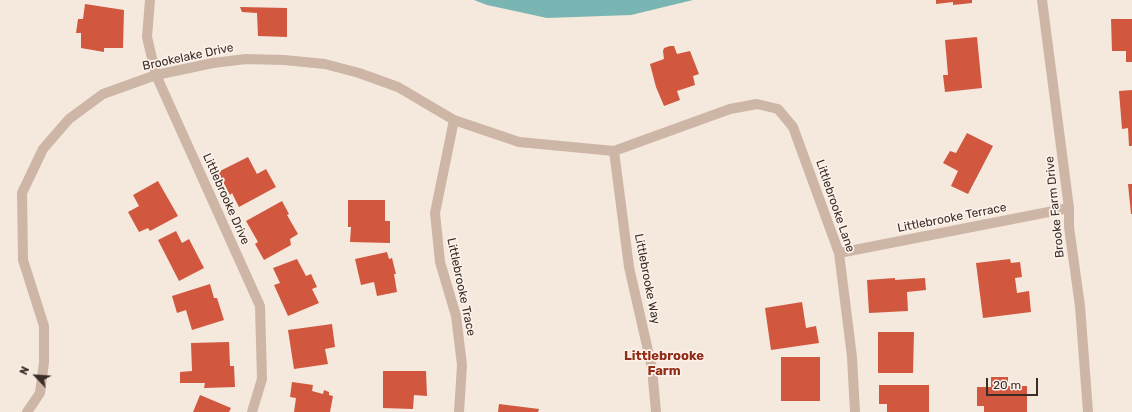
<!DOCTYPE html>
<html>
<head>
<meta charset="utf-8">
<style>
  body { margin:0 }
  #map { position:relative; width:1132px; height:412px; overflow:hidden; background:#f5e8dd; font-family:Rubik,sans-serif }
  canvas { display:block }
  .north { position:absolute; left:16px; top:356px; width:40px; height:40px; -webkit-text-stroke:3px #fcf2ea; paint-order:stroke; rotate:295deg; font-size:11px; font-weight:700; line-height:16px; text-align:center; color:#3a2d28 }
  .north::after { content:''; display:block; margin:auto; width:14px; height:18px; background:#3a2d28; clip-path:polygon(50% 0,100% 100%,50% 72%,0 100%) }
  .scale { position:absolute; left:986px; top:378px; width:52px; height:18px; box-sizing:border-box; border:2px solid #3a2d28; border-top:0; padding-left:5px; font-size:12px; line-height:14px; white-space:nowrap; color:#3a2d28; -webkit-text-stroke:3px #fcf2ea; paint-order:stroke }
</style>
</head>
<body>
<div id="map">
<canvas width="1132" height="412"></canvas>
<div class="north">N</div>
<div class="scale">20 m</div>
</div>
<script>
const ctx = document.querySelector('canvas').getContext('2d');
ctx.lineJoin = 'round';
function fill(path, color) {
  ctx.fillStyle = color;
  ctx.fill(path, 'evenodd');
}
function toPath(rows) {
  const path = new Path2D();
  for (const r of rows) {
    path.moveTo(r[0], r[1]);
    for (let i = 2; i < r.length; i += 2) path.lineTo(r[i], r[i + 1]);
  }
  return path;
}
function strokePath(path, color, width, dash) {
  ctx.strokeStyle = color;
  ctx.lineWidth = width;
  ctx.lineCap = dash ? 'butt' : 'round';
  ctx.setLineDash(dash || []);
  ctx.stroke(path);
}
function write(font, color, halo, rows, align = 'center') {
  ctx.font = font + ' Rubik,sans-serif';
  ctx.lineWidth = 3.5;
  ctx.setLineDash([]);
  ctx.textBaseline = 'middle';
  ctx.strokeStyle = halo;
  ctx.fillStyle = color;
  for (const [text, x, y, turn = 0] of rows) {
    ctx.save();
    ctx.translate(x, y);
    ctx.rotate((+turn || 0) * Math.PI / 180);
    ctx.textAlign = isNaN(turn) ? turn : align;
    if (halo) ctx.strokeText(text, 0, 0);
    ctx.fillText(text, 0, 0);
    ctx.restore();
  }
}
const water = toPath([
  [474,0,693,0,631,15,547,18,487,5]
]);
const building = toPath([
  [936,0,972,0,972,3,953,5,953,2,936,4],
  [85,4,124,10,123,48,104,48,104,52,81,48,81,33,76,33,78,19,83,19],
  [240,7,287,8,287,37,258,36,257,13,242,12],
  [1111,19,1132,19,1132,62,1126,62,1126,51,1112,51],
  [977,37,982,88,945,92,943,75,948,75,945,40],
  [670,46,674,46,677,54,690,51,699,74,693,76,695,85,677,91,680,100,664,106,656,87,650,64,664,59,663,51,664,48],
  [1132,90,1132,146,1129,146,1128,128,1122,129,1119,91],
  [967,133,993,146,968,194,951,186,958,171,943,163,950,151,956,153],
  [248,157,257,174,266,169,276,187,239,207,232,193,230,195,218,172],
  [158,181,178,216,150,231,148,228,139,232,128,212,139,206,133,195],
  [1128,184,1132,184,1132,214,1131,214],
  [348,200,385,200,385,221,390,221,390,243,350,242,351,227,348,227],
  [282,201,289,214,287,215,298,234,290,239,291,245,264,260,255,244,258,242,246,221],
  [176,231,182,243,189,239,204,268,179,281,158,240],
  [387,252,389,259,392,258,396,274,394,274,397,292,377,296,374,282,361,285,355,259],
  [297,259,306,276,311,274,317,287,312,289,319,303,288,316,274,285,280,283,273,268],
  [1010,259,1011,263,1020,262,1022,277,1015,278,1017,293,1029,291,1031,312,983,318,976,263],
  [895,278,895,280,925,278,926,290,907,292,908,311,869,313,867,280],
  [210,284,214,298,217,298,224,320,192,330,186,310,177,313,172,296],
  [802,302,806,328,816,326,819,343,771,350,765,308],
  [332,324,335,347,325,349,328,364,294,369,288,330],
  [878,332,914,332,913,373,878,373],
  [229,342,230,366,234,366,235,387,204,388,205,383,180,383,180,372,192,371,191,343],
  [781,357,820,357,820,401,781,401],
  [383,371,426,371,427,396,414,395,413,409,383,408],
  [991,377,1008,377,1008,386,1027,386,1027,412,984,412,984,406,977,406,977,387,991,387],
  [292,382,313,385,312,391,323,394,324,390,329,392,329,395,333,396,330,412,294,412,296,398,290,397],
  [879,385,929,385,929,412,887,412,887,404,879,404],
  [200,395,231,408,229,412,193,412],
  [499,404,539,409,538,412,498,412]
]);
const street = toPath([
  [150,0,147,37,156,75,260,306,262,379,252,412],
  [1042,0,1069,208,1069,227,1080,306,1088,412],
  [454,120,435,213,440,262,456,316,462,365,459,412],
  [614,151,629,267,652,368,656,412],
  [839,253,1069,208],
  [27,412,40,393,44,362,44,326,23,260,22,193,43,149,69,119,103,94,156,75,213,63,246,59,284,60,325,64,359,73,398,87,454,120,519,142,614,151,730,109,757,104,778,109,793,127,839,253,852,357,855,412]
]);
const streetNames = [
  ["Brookelake Drive",188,57,-12],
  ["Littlebrooke Drive",226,199,66],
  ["Littlebrooke Lane",835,206,71],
  ["Brooke Farm Drive",1055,207,-96],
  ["Littlebrooke Terrace",952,218,-11],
  ["Littlebrooke Way",647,279,79],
  ["Littlebrooke Trace",461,287,78]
];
const neighbourhoodNames = [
  ["Littlebrooke",664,356],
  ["Farm",664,371]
];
fill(water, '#79b5b3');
fill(building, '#d1573e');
strokePath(street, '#ceb6a7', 10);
write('12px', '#3a2d28', '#fcf2ea', streetNames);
write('bold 13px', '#922d19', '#fcf2ea', neighbourhoodNames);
</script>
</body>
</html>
